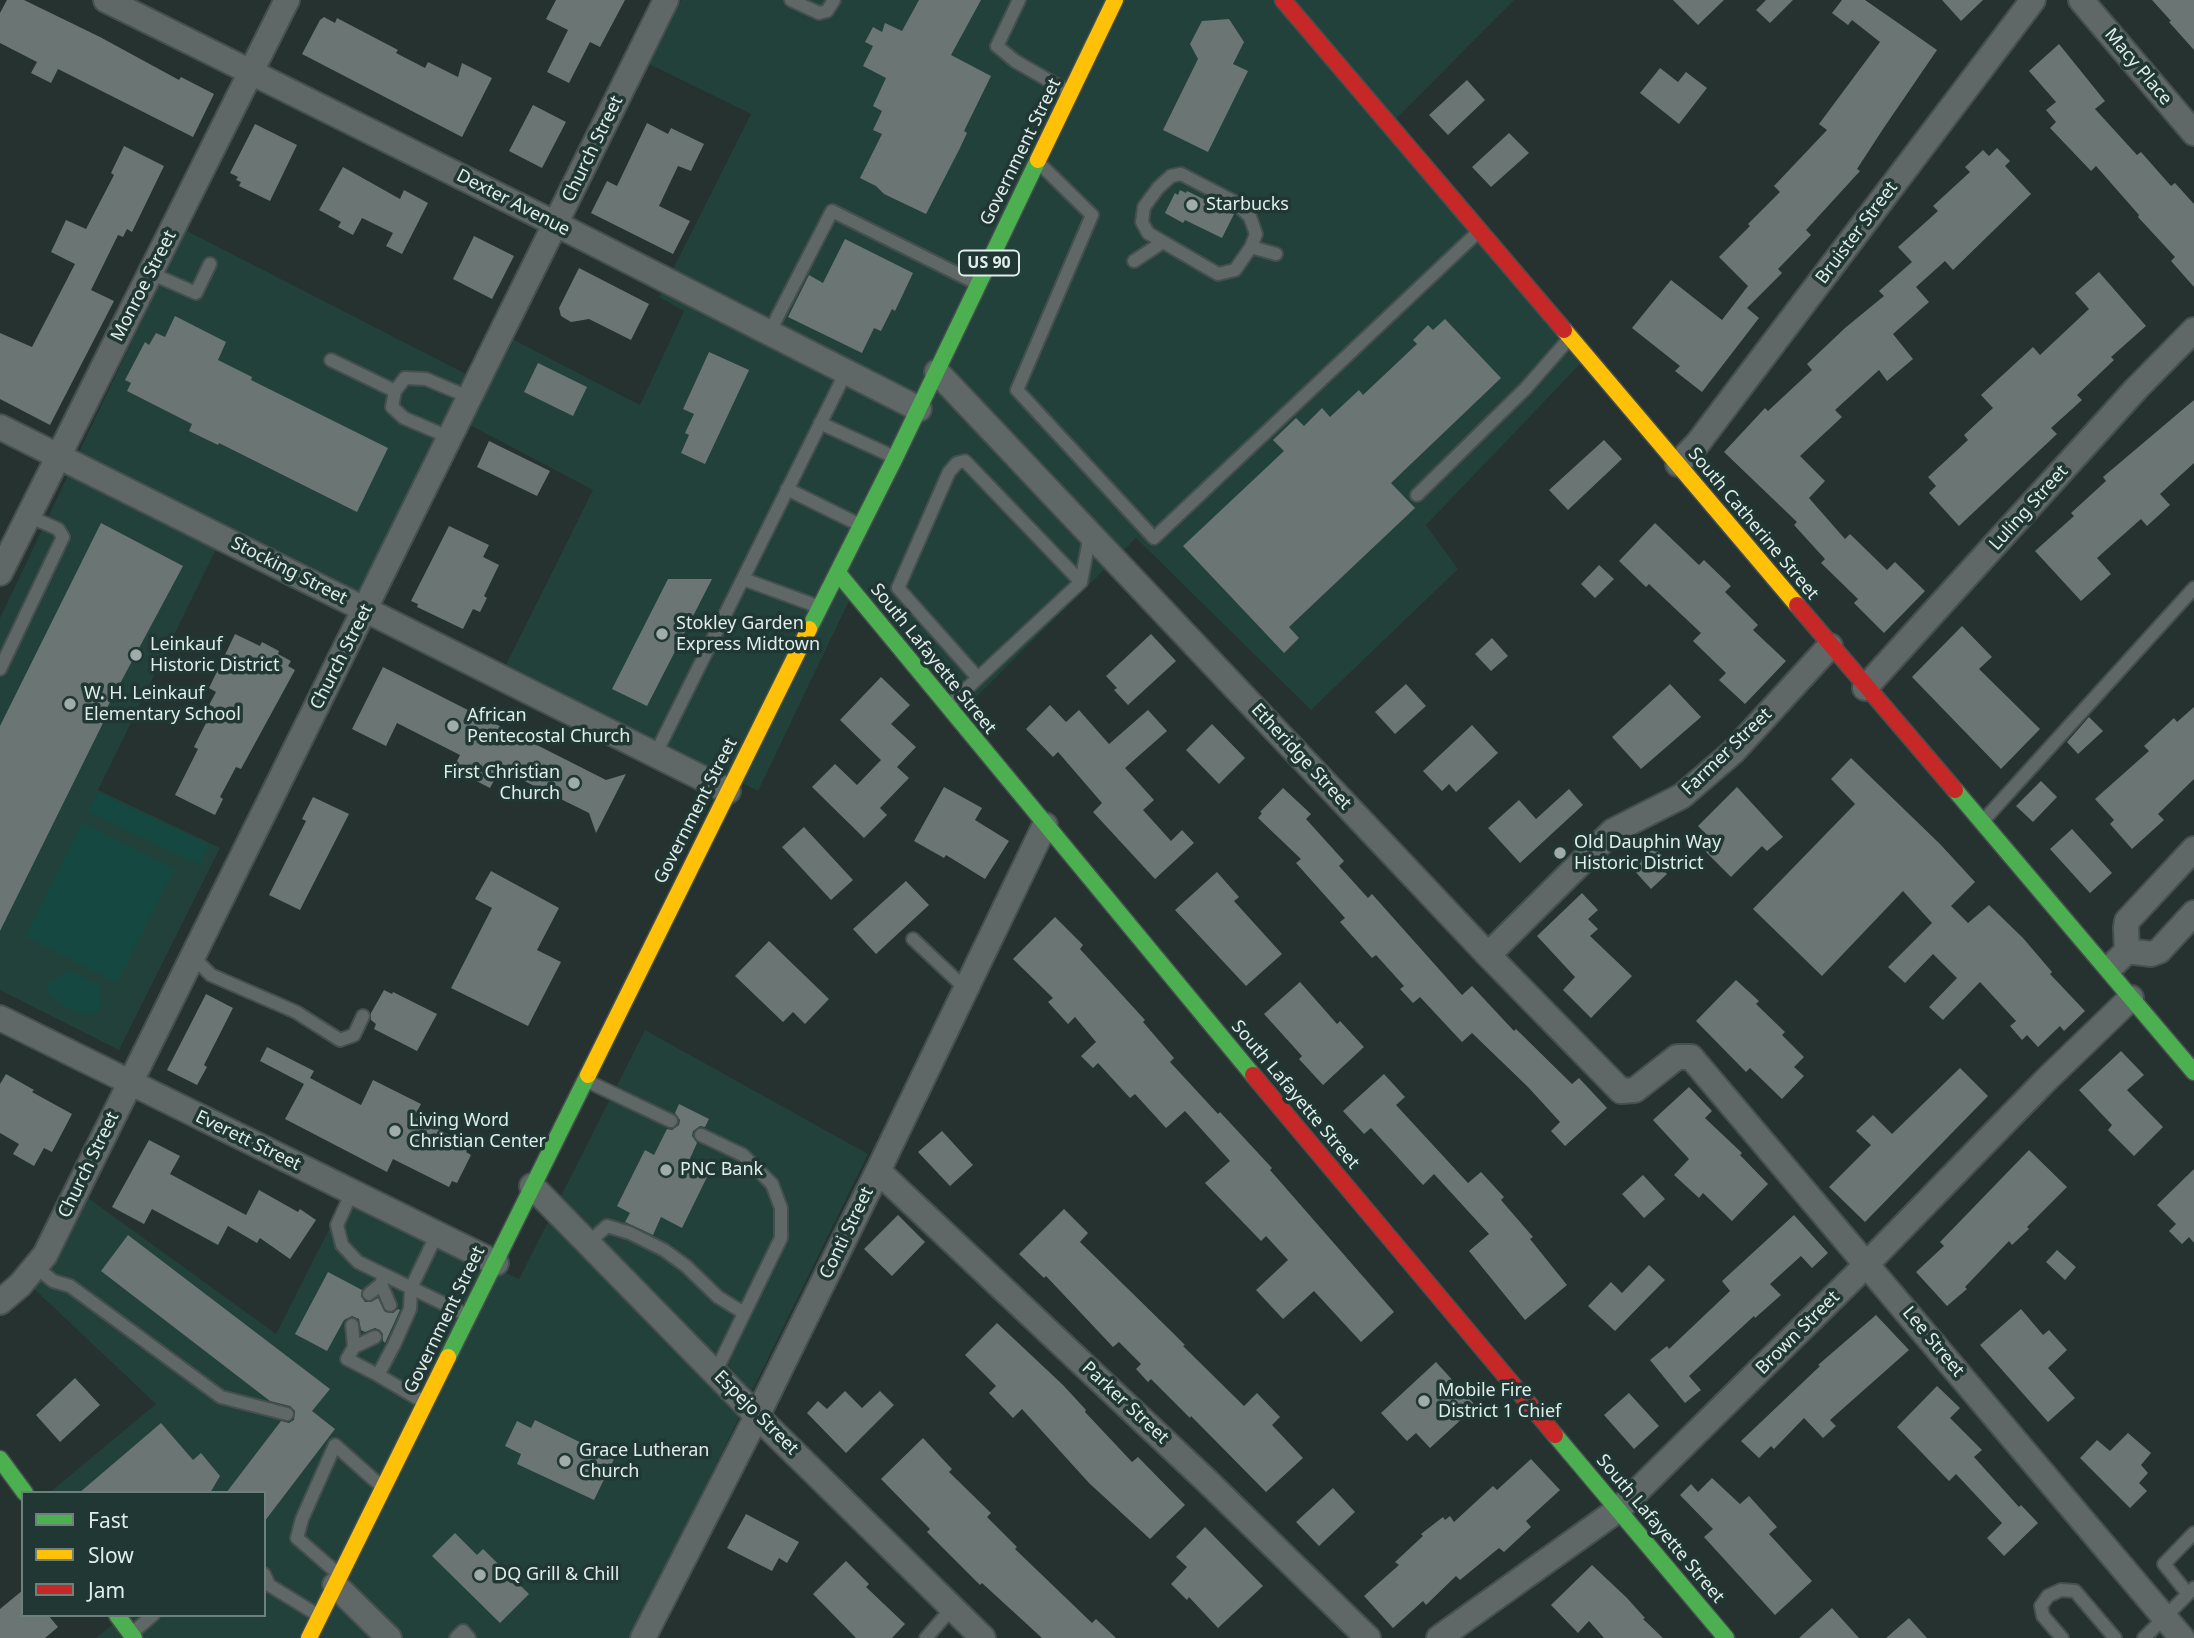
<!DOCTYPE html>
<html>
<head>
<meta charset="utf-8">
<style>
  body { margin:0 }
  #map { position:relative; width:2194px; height:1638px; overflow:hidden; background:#253230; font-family:"Noto Sans",sans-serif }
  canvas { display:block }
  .legend { position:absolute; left:21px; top:1491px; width:245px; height:126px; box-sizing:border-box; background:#203733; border:2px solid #6d807c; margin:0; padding:9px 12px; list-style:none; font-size:21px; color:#e0edea }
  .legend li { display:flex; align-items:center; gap:14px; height:35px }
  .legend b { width:35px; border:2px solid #6d807c }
</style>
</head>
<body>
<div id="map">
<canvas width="2194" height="1638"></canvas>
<ul class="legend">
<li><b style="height:9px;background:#4caf50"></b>Fast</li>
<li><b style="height:9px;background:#ffc107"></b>Slow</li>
<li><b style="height:9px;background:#c62828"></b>Jam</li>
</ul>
</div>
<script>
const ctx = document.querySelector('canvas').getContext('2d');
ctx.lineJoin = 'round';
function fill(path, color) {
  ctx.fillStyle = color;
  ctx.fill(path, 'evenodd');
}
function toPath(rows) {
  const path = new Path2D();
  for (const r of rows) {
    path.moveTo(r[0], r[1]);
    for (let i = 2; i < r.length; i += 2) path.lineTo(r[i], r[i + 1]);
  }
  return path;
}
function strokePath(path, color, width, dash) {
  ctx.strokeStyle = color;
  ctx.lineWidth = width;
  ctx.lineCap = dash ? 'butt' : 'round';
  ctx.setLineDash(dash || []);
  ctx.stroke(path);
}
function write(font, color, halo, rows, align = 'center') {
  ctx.font = font + ' "Noto Sans",sans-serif';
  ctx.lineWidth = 7;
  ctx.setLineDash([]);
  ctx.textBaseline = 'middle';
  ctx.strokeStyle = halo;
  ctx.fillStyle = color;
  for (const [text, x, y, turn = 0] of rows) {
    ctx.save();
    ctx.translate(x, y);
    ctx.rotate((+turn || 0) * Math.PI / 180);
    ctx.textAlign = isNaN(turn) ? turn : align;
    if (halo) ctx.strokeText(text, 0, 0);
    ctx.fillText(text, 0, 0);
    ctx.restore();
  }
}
const built = toPath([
  [681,0,1514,0,1384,131,1581,363,1426,525,1458,569,1311,710,1136,538,964,709,858,582,758,791,506,665,593,490,470,425,514,340,640,405,684,311,659,297,751,114,649,64],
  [185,230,470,376,363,595,226,529,98,790,220,848,119,1050,0,990,0,618],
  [645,1030,868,1154,631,1638,96,1638,124,1615,264,1615,264,1493,49,1493,156,1404,31,1286,84,1195,276,1334,345,1198,519,1279]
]);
const green = toPath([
  [98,792,209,845,200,865,88,812],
  [82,823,175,869,117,983,25,937],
  [68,971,81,975,99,986,101,1008,97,1012,84,1015,62,1005,50,996,47,988,50,982]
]);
const building = toPath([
  [7,0,24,0,100,37,179,80,181,77,214,94,193,137,58,69,51,83,31,73,37,62,0,43,0,13],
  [556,0,625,0,600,47,590,42,569,83,547,72,568,30,546,19],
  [919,0,981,0,951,55,991,76,964,131,967,133,960,148,926,214,884,194,876,186,860,178,882,134,873,130,882,111,873,106,886,78,863,66,873,46,865,42,873,27,882,32,885,23,902,31],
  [1673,0,1724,0,1698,25],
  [1766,0,1793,0,1770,23,1756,10],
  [1842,0,1865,0,1937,50,1883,129,1857,169,1860,171,1806,230,1811,235,1778,269,1782,273,1747,308,1759,318,1702,392,1675,371,1680,366,1632,328,1671,280,1722,320,1748,286,1719,257,1750,226,1748,224,1780,192,1774,186,1827,130,1819,124,1880,42,1852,20,1848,25,1832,13],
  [1942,0,1983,0,1961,21],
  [2152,0,2194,0,2194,50,2169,22,2171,21],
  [324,17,335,23,337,18,398,50,396,53,425,68,428,62,458,77,462,63,492,78,462,137,302,54,320,20],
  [1229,19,1244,42,1233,64,1248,71,1208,152,1163,130,1198,59,1190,44,1202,21],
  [2059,44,2105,101,2095,109,2137,155,2141,152,2171,186,2175,183,2194,204,2194,287,2171,261,2175,257,2138,217,2139,215,2096,166,2091,171,2050,128,2056,122,2046,110,2056,102,2029,71],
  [1660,68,1678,82,1686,72,1707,88,1679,124,1640,93],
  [1467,80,1485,100,1448,135,1429,115],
  [533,105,566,122,542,168,509,151],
  [647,123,668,134,671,128,704,144,691,171,678,166,659,206,690,221,673,254,591,213,607,181,617,186],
  [255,124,297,145,270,201,239,186,241,182,236,180,238,177,230,173],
  [1509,133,1529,153,1491,187,1472,167],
  [124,146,164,166,132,232,127,229,123,237,118,235,91,290,114,301,50,425,0,399,0,333,32,347,75,264,51,252,66,220,86,229,114,175,111,173],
  [1997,148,2010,161,2005,166,2031,194,1953,270,1945,261,1916,287,1929,302,1893,334,1913,359,1887,381,1879,370,1835,410,1842,417,1800,456,1825,481,1809,498,1845,539,1850,534,1887,570,1895,562,1925,591,1884,633,1854,603,1858,599,1821,563,1825,559,1794,525,1797,522,1724,452,1765,408,1768,411,1812,370,1807,364,1845,328,1884,296,1879,291,1912,262,1898,247,1938,211,1933,206,1970,172,1965,167,1983,150,1989,156],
  [343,167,400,199,404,190,428,203,402,254,386,246,393,233,362,218,353,235,338,227,341,222,319,210],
  [1180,190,1186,193,1187,191,1234,214,1222,238,1185,220,1183,223,1165,213,1175,193,1178,195],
  [474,236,514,256,492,299,453,279],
  [845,239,913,273,895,311,892,309,881,331,874,328,862,353,788,317,809,275,823,283],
  [579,268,649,304,631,340,589,319,571,322,561,316,559,308],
  [2099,272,2146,326,2111,357,2114,360,2077,395,2082,400,2051,428,2057,434,1959,526,1929,493,1936,486,1928,477,1968,440,1964,435,1993,408,1981,395,2033,347,2040,355,2089,309,2075,293],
  [175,316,226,342,218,360,252,377,251,380,388,448,357,512,219,443,218,445,189,431,192,424,127,391,131,383,125,380,145,342,149,345,156,333,165,337],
  [1445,319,1501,378,1391,483,1415,508,1289,627,1299,638,1284,653,1183,546,1284,451,1273,440,1296,418,1304,426,1322,408,1330,417,1359,390,1363,395,1417,344,1413,340,1428,325,1433,330],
  [709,352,749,370,705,464,681,453,689,435,685,433,694,414,683,409],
  [538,363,587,387,573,416,524,392],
  [2194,400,2194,463,2160,494,2170,505,2147,526,2141,519,2097,558,2111,574,2081,601,2035,551,2074,516,2071,513,2106,481,2103,477],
  [1604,440,1622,459,1568,510,1549,490],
  [489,441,550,471,537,496,477,467],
  [101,523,183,566,101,719,104,721,0,931,0,726],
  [1655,523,1699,565,1704,560,1731,586,1725,592,1758,625,1753,630,1786,661,1745,704,1719,680,1726,673,1693,641,1701,633,1649,584,1646,587,1619,561],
  [449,526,489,545,483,557,499,565,484,596,487,598,480,612,473,609,463,629,417,607,418,604,411,601],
  [1599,565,1614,579,1595,598,1581,584],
  [668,579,712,579,647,706,612,689],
  [1962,626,1992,657,1979,669,2040,729,2001,769,1912,677],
  [235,634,260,646,262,642,279,651,278,654,291,661,288,666,295,670,241,769,236,767,220,797,223,799,215,815,175,795,198,749,194,747,214,707,209,705,216,692,209,688],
  [1151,634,1176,661,1128,705,1114,690,1117,688,1106,676],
  [1492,638,1508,656,1491,671,1475,654],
  [383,667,606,780,626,774,596,833,589,813,500,769,490,788,453,769,460,755,397,723,386,746,352,729],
  [881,677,910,705,891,724,916,747,897,767,909,778,880,808,887,815,864,838,812,787,835,764,857,785,881,760,840,720],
  [1406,684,1426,706,1395,734,1375,712],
  [1670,684,1701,717,1641,769,1612,737],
  [1050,705,1066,722,1079,710,1109,744,1148,710,1167,731,1125,768,1154,800,1143,810,1171,841,1182,830,1194,843,1155,879,1093,812,1102,803,1058,752,1053,757,1026,729],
  [2194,707,2194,779,2158,814,2164,820,2132,849,2110,824,2114,820,2095,799,2149,751,2144,746,2174,718,2177,722],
  [2089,717,2103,731,2078,754,2067,742],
  [1212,724,1245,758,1219,784,1186,750],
  [1472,725,1498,753,1456,792,1449,784,1442,791,1423,771],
  [1851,758,1940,844,1975,882,1951,906,1968,923,1989,905,2023,938,2052,972,2050,974,2085,1011,2064,1031,2060,1026,2038,1047,2027,1035,2022,1040,2010,1026,2016,1021,1980,982,1943,1020,1929,1007,1957,978,1933,954,1905,983,1888,967,1932,923,1903,891,1822,976,1753,909,1855,804,1831,779],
  [2041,781,2057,797,2033,822,2016,806],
  [944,787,982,808,975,820,1009,841,985,879,946,855,944,858,914,841],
  [1737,787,1783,837,1767,851,1762,846,1731,877,1704,850,1713,841,1698,826],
  [1283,788,1311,814,1306,819,1344,861,1339,866,1368,898,1372,894,1462,995,1472,986,1514,1031,1516,1029,1572,1084,1579,1078,1607,1108,1565,1146,1551,1131,1560,1122,1528,1087,1472,1033,1462,1042,1420,997,1413,1003,1400,989,1404,986,1376,955,1372,958,1340,922,1345,918,1296,863,1301,859,1258,818,1262,813,1260,812],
  [1569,789,1583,805,1520,863,1488,828,1519,800,1536,819],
  [313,797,349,814,300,910,269,895,306,821,302,819],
  [804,827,853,880,831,900,782,847],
  [2072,829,2112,873,2090,893,2050,849],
  [1654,847,1667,860,1660,866,1667,874,1651,889,1632,868],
  [491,871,559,908,537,950,561,962,528,1026,451,988,492,908,475,899],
  [1217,872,1239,897,1234,901,1282,954,1246,986,1175,910],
  [906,881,929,905,876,954,853,929],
  [1582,893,1598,910,1588,919,1598,929,1590,936,1632,976,1591,1018,1563,990,1575,977,1537,936],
  [1055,917,1083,945,1080,949,1145,1020,1143,1022,1174,1058,1170,1062,1218,1114,1220,1112,1272,1168,1270,1170,1394,1312,1361,1342,1314,1291,1283,1319,1256,1290,1288,1260,1266,1236,1261,1241,1205,1183,1230,1161,1185,1111,1166,1128,1135,1094,1130,1098,1098,1063,1093,1068,1081,1056,1096,1042,1075,1017,1068,1024,1048,1002,1053,998,1013,959],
  [769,941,829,999,805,1024,793,1012,783,1022,735,976],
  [1736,980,1759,1001,1756,1004,1785,1032,1782,1035,1804,1057,1794,1067,1804,1076,1782,1099,1750,1068,1746,1072,1696,1021],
  [1300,982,1337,1024,1340,1021,1364,1047,1323,1085,1299,1059,1302,1056,1264,1014],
  [384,990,392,994,393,992,437,1014,417,1051,374,1029,376,1024,371,1020,371,1013],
  [206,994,233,1008,204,1065,207,1067,197,1085,167,1070],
  [267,1047,314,1071,310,1078,361,1105,373,1080,421,1104,414,1117,470,1145,466,1152,471,1155,457,1183,452,1181,449,1187,393,1159,387,1172,285,1119,304,1084,260,1061],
  [2121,1051,2144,1075,2127,1090,2163,1127,2134,1156,2108,1130,2112,1125,2079,1090],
  [1960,1068,1988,1096,1865,1222,1829,1187,1871,1145,1856,1131,1873,1115,1892,1134],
  [6,1074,34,1090,32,1092,72,1114,52,1152,44,1148,34,1166,13,1154,19,1144,0,1133,0,1084],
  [1384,1074,1405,1097,1396,1105,1468,1183,1481,1172,1504,1197,1501,1200,1533,1237,1530,1239,1567,1285,1525,1320,1469,1251,1489,1234,1434,1174,1423,1185,1371,1128,1364,1134,1343,1111],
  [1689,1087,1712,1111,1705,1118,1742,1153,1740,1155,1768,1184,1732,1221,1703,1193,1699,1198,1674,1175,1689,1159,1653,1120],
  [679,1104,709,1119,705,1127,700,1126,693,1131,692,1136,697,1143,687,1165,708,1175,682,1228,661,1217,653,1235,625,1222,630,1213,617,1206,645,1150,654,1155,667,1129,672,1130,679,1125,680,1120,675,1113],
  [942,1131,973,1165,950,1186,918,1152],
  [149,1140,180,1156,170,1174,246,1215,259,1190,298,1212,300,1209,316,1220,290,1259,260,1238,257,1243,228,1226,218,1245,152,1209,144,1224,112,1207],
  [2029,1150,2067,1187,2027,1227,2029,1229,2012,1245,2009,1241,1965,1287,1967,1289,1947,1306,1916,1272,1944,1246,1940,1242],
  [2194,1169,2194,1243,2189,1237,2182,1244,2169,1231,2176,1224,2157,1205],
  [1643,1175,1665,1199,1644,1218,1622,1194],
  [1064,1209,1088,1233,1080,1242,1173,1333,1185,1345,1183,1346,1244,1406,1257,1393,1280,1417,1272,1425,1303,1458,1266,1492,1191,1416,1190,1418,1151,1379,1148,1382,1136,1369,1141,1364,1119,1342,1113,1347,1046,1276,1044,1278,1019,1254],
  [898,1215,925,1242,892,1276,864,1249],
  [1794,1215,1828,1253,1812,1268,1801,1256,1770,1284,1781,1295,1755,1318,1754,1316,1689,1376,1701,1390,1685,1403,1650,1360,1667,1346,1669,1349,1730,1291,1722,1281],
  [128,1235,330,1389,312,1411,335,1429,264,1522,264,1493,226,1493,281,1421,289,1423,294,1420,295,1411,290,1406,270,1401,101,1271],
  [2057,1250,2076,1267,2065,1280,2046,1262],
  [1649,1265,1665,1280,1615,1331,1588,1306,1611,1282,1622,1293],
  [328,1272,362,1290,361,1296,365,1302,371,1302,378,1298,385,1312,393,1313,398,1309,400,1310,385,1343,383,1341,383,1334,380,1330,375,1328,365,1332,361,1330,359,1319,352,1316,344,1320,327,1351,295,1334],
  [2021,1309,2043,1335,2049,1330,2067,1350,2048,1368,2075,1398,2048,1422,1980,1345],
  [1876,1315,1909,1350,1830,1420,1836,1426,1823,1438,1804,1418,1774,1449,1771,1446,1759,1458,1741,1441,1820,1366,1818,1365],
  [997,1323,1063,1385,1086,1410,1085,1412,1132,1462,1138,1457,1185,1505,1150,1539,1089,1483,1022,1409,1013,1418,989,1393,996,1386,965,1355],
  [1436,1362,1476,1406,1430,1448,1416,1433,1407,1441,1381,1413],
  [75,1378,100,1405,60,1442,36,1415],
  [1937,1386,1960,1408,1950,1418,1982,1450,1974,1457,2019,1507,2021,1505,2038,1523,2004,1556,1987,1538,2002,1523,1956,1474,1949,1481,1897,1427],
  [845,1391,862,1408,880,1391,894,1405,846,1453,807,1413,818,1401,827,1409],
  [1629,1393,1659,1426,1634,1449,1604,1415],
  [535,1420,614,1459,594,1500,517,1464,521,1454,505,1446,517,1421,531,1428],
  [161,1423,193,1460,201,1453,220,1476,210,1493,79,1493],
  [2128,1433,2151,1453,2141,1465,2148,1473,2139,1483,2147,1491,2130,1508,2080,1458,2097,1440,2110,1451],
  [923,1438,952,1469,949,1472,991,1513,987,1517,1017,1547,1015,1549,1092,1623,1096,1619,1116,1638,1042,1638,982,1583,980,1585,927,1532,930,1529,881,1479],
  [1531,1459,1560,1490,1526,1521,1531,1527,1504,1552,1499,1548,1460,1580,1456,1576,1426,1605,1423,1601,1393,1628,1364,1596,1399,1565,1395,1562,1423,1536,1421,1534,1443,1517,1445,1520,1450,1516,1454,1522,1493,1486,1497,1490],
  [1712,1478,1740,1504,1749,1496,1777,1527,1769,1534,1812,1581,1775,1615,1704,1537,1713,1529,1680,1495,1691,1484,1698,1492],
  [1333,1488,1355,1512,1319,1546,1296,1522],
  [746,1514,799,1542,787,1563,779,1558,772,1571,727,1548],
  [1205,1527,1263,1586,1218,1628,1189,1597,1187,1600,1171,1584,1187,1567,1176,1557],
  [455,1533,477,1555,483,1549,529,1594,500,1623,432,1556],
  [846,1561,869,1584,866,1587,905,1624,892,1638,856,1638,813,1594],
  [1592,1565,1627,1598,1645,1618,1643,1619,1663,1638,1604,1638,1589,1621,1578,1633,1551,1605],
  [23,1590,23,1615,48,1615,58,1627,45,1638,0,1638,0,1609],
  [1832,1608,1859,1638,1799,1638],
  [1909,1618,1927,1638,1886,1638]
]);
const lane = toPath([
  [791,0,819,13,827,11,834,0],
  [1019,0,997,46,1015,61,1067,91],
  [1040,164,1092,215,1017,390,1154,538,1477,233],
  [1251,247,1276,254],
  [1134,261,1163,242,1218,274,1235,270,1251,247,1256,234,1250,217,1235,202,1181,174,1171,176,1158,188,1144,207,1142,222,1148,233,1163,242],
  [150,273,196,293,210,264],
  [769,333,832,211,976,283],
  [331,360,395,391],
  [820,423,892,456],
  [451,438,404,418,392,407,395,391,405,378,426,379,471,398],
  [787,489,858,524],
  [1417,495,1526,388,1568,340],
  [743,579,817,606],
  [0,669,63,537,58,529,28,516],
  [978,678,898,588,949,472,957,463,965,461,1081,582],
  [950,704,1081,582,1090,535],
  [655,755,846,372],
  [1983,821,2194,588],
  [913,939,966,989],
  [192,956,211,975,296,1012,340,1040,354,1035,363,1016],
  [589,1082,671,1121],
  [701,1135,743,1155,772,1184,781,1208,781,1238,715,1373],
  [352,1192,337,1225,342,1245,358,1262,465,1314],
  [588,1243,607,1226,630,1233,664,1250,686,1266,718,1297,744,1313],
  [36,1267,53,1281,70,1286,221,1397,287,1414],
  [384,1275,381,1284,390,1305],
  [369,1294,381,1284],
  [352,1325,354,1347],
  [375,1337,354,1347,347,1359,378,1375,394,1345,410,1309,411,1288,437,1234],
  [378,1375,422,1401],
  [336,1572,297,1538,302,1519,335,1445,381,1486],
  [264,1574,269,1585,316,1614],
  [2188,1594,2164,1564,2194,1533],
  [132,1633,153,1615],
  [456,1638,463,1631,469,1638],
  [926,1638,952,1608],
  [2062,1638,2043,1616,2041,1606,2048,1596,2061,1590,2075,1591,2115,1638],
  [2144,1638,2194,1588]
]);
const street = toPath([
  [106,0,556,224,919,409],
  [2081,0,2194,133],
  [937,372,1488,955,1621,1091,1635,1090,1677,1057,1691,1057,2182,1638],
  [0,427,728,791],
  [1678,464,1698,443,2033,0],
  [0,573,287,0],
  [1865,688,2136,389,2194,330],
  [2127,951,2126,928,2127,921,2194,849],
  [1488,955,1613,831,1682,796,1733,752,1830,646],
  [2115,963,2127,951,2151,954,2159,951,2194,913],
  [0,1018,496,1263],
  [878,1171,1208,1482,1368,1638],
  [532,1186,757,1416,983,1638],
  [0,1302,20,1285,45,1255,666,0],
  [335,1585,389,1638],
  [643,1638,757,1416,878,1171,1045,825],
  [1439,1638,1619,1509,1855,1276,2045,1081,2131,998]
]);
const fast = toPath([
  [838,573,1253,1075],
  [809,629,895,458,1038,160],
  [1955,790,2194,1072],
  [448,1357,588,1075],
  [1555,1435,1726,1638],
  [0,1459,25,1493],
  [117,1615,134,1638]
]);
const slow = toPath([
  [1038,160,1115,0],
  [1564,330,1797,605],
  [588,1075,809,629],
  [309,1638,448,1357]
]);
const jam = toPath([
  [1283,0,1564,330],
  [1797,605,1955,790],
  [1253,1075,1555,1435]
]);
const markers = [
  [1192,205,7,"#9faca9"],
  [662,634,7,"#9faca9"],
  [136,655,7,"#9faca9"],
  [70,704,7,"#9faca9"],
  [453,726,7,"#9faca9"],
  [574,783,7,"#9faca9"],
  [1560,853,7,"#9faca9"],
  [395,1131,7,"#9faca9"],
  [666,1170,7,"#9faca9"],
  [1424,1401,7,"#9faca9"],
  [565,1461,7,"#9faca9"],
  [480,1575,7,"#9faca9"]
];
const shields = [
  [989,263,60]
];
const shieldNames = [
  ["US 90",989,263]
];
const streetNames = [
  ["Macy Place",2138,67,50],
  ["Church Street",593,149,-64],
  ["Government Street",1021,152,-64],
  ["Dexter Avenue",513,203,27],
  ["Bruister Street",1857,233,-53],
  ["Monroe Street",144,286,-63],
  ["Luling Street",2029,508,-48],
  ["South Catherine Street",1753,524,50],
  ["Stocking Street",289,571,27],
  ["Church Street",342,657,-63],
  ["South Lafayette Street",933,659,51],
  ["Farmer Street",1727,752,-44],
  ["Etheridge Street",1301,757,47],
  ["Government Street",696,811,-63],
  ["South Lafayette Street",1295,1095,50],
  ["Everett Street",248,1141,26],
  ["Church Street",89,1165,-64],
  ["Conti Street",847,1233,-64],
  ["Government Street",445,1320,-64],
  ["Brown Street",1798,1333,-45],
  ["Lee Street",1933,1342,50],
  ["Parker Street",1125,1403,43],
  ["Espejo Street",756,1413,45],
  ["South Lafayette Street",1660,1529,50]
];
const poiNames = [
  ["Starbucks",1206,205],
  ["Stokley Garden",676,624],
  ["Express Midtown",676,645],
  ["Leinkauf",150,645],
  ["Historic District",150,666],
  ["W. H. Leinkauf",84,694],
  ["Elementary School",84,715],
  ["African",467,716],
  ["Pentecostal Church",467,737],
  ["First Christian",560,773,"right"],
  ["Church",560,794,"right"],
  ["Old Dauphin Way",1574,843],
  ["Historic District",1574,864],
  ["Living Word",409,1121],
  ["Christian Center",409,1142],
  ["PNC Bank",680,1170],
  ["Mobile Fire",1438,1391],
  ["District 1 Chief",1438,1412],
  ["Grace Lutheran",579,1451],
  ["Church",579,1472],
  ["DQ Grill & Chill",494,1575]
];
fill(built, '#22413b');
fill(green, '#154841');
fill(building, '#6b7674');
strokePath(lane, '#454f4e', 16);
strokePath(street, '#454f4e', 28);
strokePath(fast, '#454f4e', 19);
strokePath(slow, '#454f4e', 19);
strokePath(jam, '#454f4e', 19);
strokePath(lane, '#5f6866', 12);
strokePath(street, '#5f6866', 24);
strokePath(fast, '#4caf50', 16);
strokePath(slow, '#ffc107', 16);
strokePath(jam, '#c62828', 16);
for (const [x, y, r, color] of markers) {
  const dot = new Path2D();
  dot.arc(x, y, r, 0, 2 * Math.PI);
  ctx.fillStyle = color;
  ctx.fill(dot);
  strokePath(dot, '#203733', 2.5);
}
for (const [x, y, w] of shields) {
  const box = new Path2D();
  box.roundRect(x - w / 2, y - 12.5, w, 25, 5);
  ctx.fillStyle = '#203733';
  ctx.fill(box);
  strokePath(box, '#e0edea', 2);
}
write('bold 16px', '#e0edea', null, shieldNames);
write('18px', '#e0edea', '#203733', streetNames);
write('18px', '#e0edea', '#203733', poiNames, 'left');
</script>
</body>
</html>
